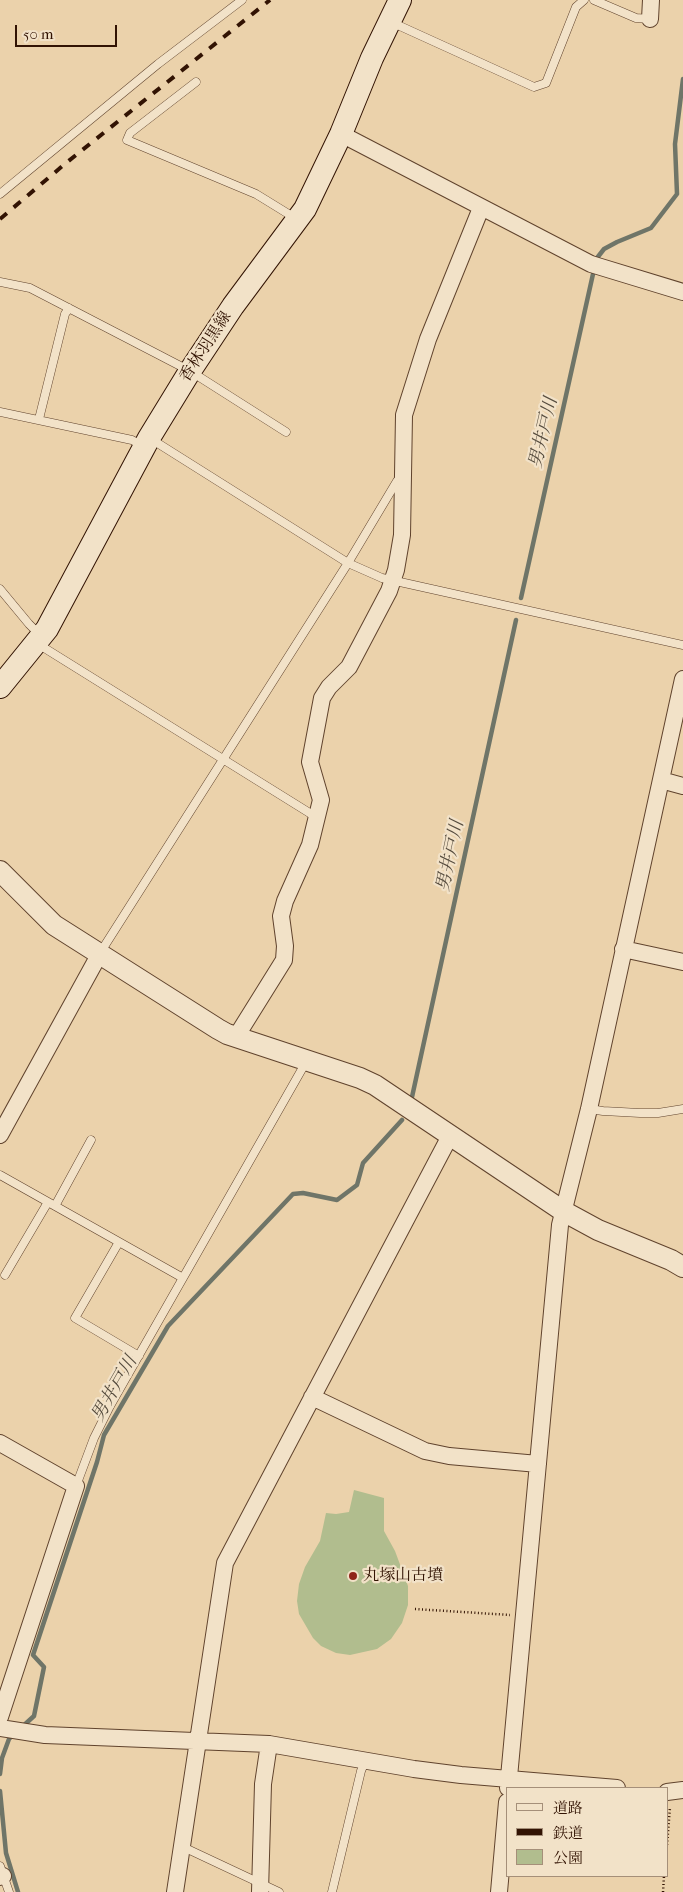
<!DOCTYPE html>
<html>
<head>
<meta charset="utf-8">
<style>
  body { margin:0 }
  #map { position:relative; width:683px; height:1892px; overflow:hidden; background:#ebd2ab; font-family:"IM FELL French Canon","Noto Serif JP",serif }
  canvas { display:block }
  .legend { position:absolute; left:506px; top:1787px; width:162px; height:90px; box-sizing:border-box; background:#f2e2c8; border:1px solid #a58f79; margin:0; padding:6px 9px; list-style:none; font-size:15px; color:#321303 }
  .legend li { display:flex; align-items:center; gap:10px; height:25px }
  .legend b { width:25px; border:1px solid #a58f79 }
  .scale { position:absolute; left:15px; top:25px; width:102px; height:22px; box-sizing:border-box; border:2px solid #321303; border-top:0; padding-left:6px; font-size:15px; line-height:18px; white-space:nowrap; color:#321303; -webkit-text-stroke:4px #f2e2c8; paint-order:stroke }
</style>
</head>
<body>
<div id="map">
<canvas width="683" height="1892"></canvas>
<ul class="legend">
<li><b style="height:6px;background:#f2e2c8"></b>道路</li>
<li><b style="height:6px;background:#321303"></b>鉄道</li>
<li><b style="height:14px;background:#b1bd8e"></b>公園</li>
</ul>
<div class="scale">50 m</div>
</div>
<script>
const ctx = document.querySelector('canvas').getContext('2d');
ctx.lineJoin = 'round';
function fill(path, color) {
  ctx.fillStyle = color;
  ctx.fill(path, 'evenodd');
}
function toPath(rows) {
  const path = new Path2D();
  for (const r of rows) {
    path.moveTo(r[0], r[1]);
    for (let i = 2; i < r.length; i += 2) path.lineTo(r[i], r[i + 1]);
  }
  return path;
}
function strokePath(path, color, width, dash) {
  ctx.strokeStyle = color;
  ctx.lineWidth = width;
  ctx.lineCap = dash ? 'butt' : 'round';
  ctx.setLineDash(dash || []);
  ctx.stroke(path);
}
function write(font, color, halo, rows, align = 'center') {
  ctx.font = font + ' "IM FELL French Canon","Noto Serif JP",serif';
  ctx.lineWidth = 4.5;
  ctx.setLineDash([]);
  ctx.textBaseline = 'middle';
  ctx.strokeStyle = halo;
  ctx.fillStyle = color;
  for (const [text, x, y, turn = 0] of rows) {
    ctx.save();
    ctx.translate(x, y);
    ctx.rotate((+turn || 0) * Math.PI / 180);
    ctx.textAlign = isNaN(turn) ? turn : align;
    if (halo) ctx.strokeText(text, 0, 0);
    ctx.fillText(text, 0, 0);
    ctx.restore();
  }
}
const green = toPath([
  [354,1490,384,1498,384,1531,395,1551,408,1586,408,1605,402,1623,391,1639,377,1649,350,1655,336,1653,321,1646,313,1638,299,1614,297,1601,299,1584,305,1567,320,1541,326,1513,336,1514,349,1512]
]);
const stream = toPath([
  [597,258,604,249,617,242,651,228,677,194,675,144,683,79],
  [521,598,593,274],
  [412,1097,516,620],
  [22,1727,34,1716,44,1667,33,1655,97,1462,104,1435,168,1326,293,1194,303,1193,337,1200,357,1185,363,1163,402,1120],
  [0,1774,2,1758,9,1739,14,1734],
  [0,1791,6,1853,18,1892]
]);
const path = toPath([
  [415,1609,510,1615],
  [667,1845,670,1807],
  [663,1892,664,1876]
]);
const service = toPath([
  [594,0,636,18,650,19],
  [391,22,534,87,546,83,576,7,584,0],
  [196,82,130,133,127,140,256,194,295,218],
  [0,194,158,64,242,0],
  [0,282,30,288,190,371,286,432],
  [0,412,132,440,143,446],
  [39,419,65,314,69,308],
  [151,439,348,563,382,578,683,645],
  [0,589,29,624,40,635],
  [38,644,316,817],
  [100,953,348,563,397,481,402,477],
  [589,1109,603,1111,640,1113,658,1113,683,1109],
  [0,1175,183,1278],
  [55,1206,91,1140],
  [119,1242,75,1318,139,1356],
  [5,1275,48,1202],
  [76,1486,94,1438,110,1406,306,1062],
  [181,1846,279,1892],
  [0,1866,9,1892],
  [332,1892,361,1771,365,1761]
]);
const minor = toPath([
  [650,19,651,0],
  [341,134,591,264,683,292],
  [661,780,683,786],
  [623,949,683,962],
  [236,1037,284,960,285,946,281,916,285,901,310,845,321,800,310,762,322,698,329,687,349,667,389,591,396,570,402,535,404,415,428,339,481,208],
  [0,1135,99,955],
  [312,1397,425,1451,449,1456,538,1464],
  [0,1443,76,1486,0,1717],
  [0,1728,45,1735,269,1744,414,1769,461,1775,617,1788],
  [508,1788,560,1225,589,1109,683,679],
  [667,1792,683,1790],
  [0,1877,3,1876],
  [175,1892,225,1563,450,1136],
  [260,1892,263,1784,269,1744],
  [499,1892,507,1802]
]);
const tertiary = toPath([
  [0,871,54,925,218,1029,227,1034,360,1078,375,1085,563,1211,598,1230,671,1260,683,1267]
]);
const secondary = toPath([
  [0,687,47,629,149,438,190,371,233,306,305,209,341,134,372,58,400,0]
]);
const rail = toPath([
  [0,219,66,163,270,0]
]);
const markers = [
  [353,1576,5,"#8f2418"]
];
const streetNames = [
  ["香林羽黒線",206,347,-57]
];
const poiNames = [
  ["丸塚山古墳",363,1576]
];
const waterNames = [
  ["男井戸川",544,433,-77],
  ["男井戸川",451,856,-78],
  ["男井戸川",115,1389,-60]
];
fill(green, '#b1bd8e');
strokePath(stream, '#6f7568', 4.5);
strokePath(service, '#60432d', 9);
strokePath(minor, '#60432d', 18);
strokePath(tertiary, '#60432d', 22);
strokePath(secondary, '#321303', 24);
strokePath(path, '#321303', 2.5, [1, 2.5]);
strokePath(service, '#f2e2c8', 8);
strokePath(minor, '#f2e2c8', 16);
strokePath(tertiary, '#f2e2c8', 20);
strokePath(secondary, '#f2e2c8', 22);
strokePath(rail, '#321303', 4, [9, 9]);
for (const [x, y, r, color] of markers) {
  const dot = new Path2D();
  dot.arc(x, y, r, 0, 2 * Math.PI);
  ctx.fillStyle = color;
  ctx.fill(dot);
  strokePath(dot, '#f2e2c8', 2);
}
write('16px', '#321303', '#f2e2c8', streetNames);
write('16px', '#321303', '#f2e2c8', poiNames, 'left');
write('italic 18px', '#564c3e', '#f2e2c8', waterNames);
</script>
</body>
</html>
